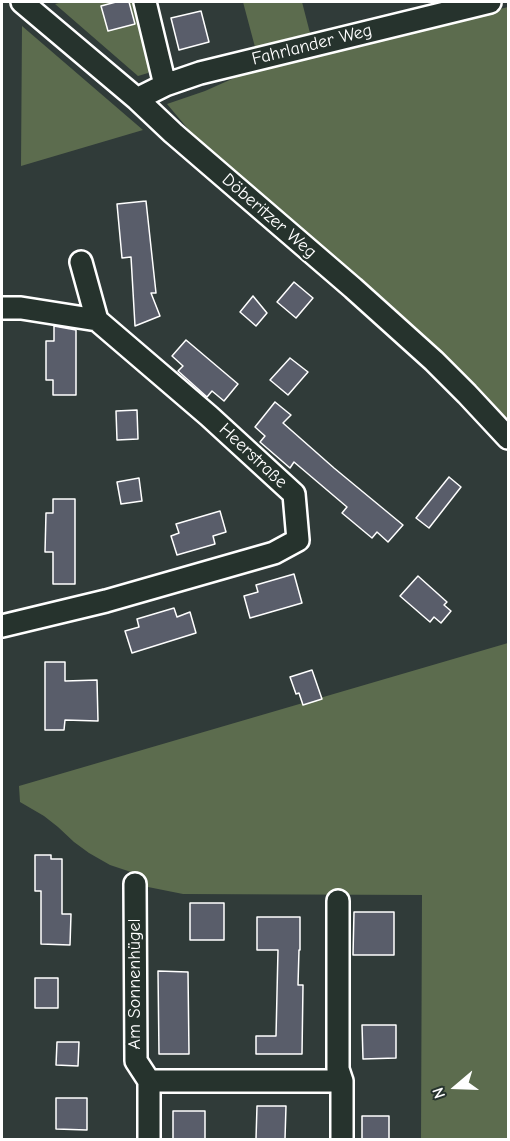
<!DOCTYPE html>
<html>
<head>
<meta charset="utf-8">
<style>
  body { margin:0 }
  #map { position:relative; width:510px; height:1141px; overflow:hidden; background:#303b39; font-family:"Comic Neue",sans-serif }
  canvas { display:block }
  .frame { position:absolute; inset:0; border:3px solid #fff; pointer-events:none }
  .north { position:absolute; left:426px; top:1057px; width:60px; height:60px; -webkit-text-stroke:4px #26332d; paint-order:stroke; rotate:251deg; font-size:16px; font-weight:700; line-height:24px; text-align:center; color:#fff }
  .north::after { content:''; display:block; margin:auto; width:21px; height:27px; background:#fff; clip-path:polygon(50% 0,100% 100%,50% 72%,0 100%) }
</style>
</head>
<body>
<div id="map">
<canvas width="510" height="1141"></canvas>
<div class="frame"></div>
<div class="north">N</div>
</div>
<script>
const ctx = document.querySelector('canvas').getContext('2d');
ctx.lineJoin = 'round';
function fill(path, color) {
  ctx.fillStyle = color;
  ctx.fill(path, 'evenodd');
}
function toPath(rows) {
  const path = new Path2D();
  for (const r of rows) {
    path.moveTo(r[0], r[1]);
    for (let i = 2; i < r.length; i += 2) path.lineTo(r[i], r[i + 1]);
  }
  return path;
}
function strokePath(path, color, width, dash) {
  ctx.strokeStyle = color;
  ctx.lineWidth = width;
  ctx.lineCap = dash ? 'butt' : 'round';
  ctx.setLineDash(dash || []);
  ctx.stroke(path);
}
function write(font, color, halo, rows, align = 'center') {
  ctx.font = font + ' "Comic Neue",sans-serif';
  ctx.lineWidth = 4.5;
  ctx.setLineDash([]);
  ctx.textBaseline = 'middle';
  ctx.strokeStyle = halo;
  ctx.fillStyle = color;
  for (const [text, x, y, turn = 0] of rows) {
    ctx.save();
    ctx.translate(x, y);
    ctx.rotate((+turn || 0) * Math.PI / 180);
    ctx.textAlign = isNaN(turn) ? turn : align;
    if (halo) ctx.strokeText(text, 0, 0);
    ctx.fillText(text, 0, 0);
    ctx.restore();
  }
}
const green = toPath([
  [63,2,138,2,154,62,148,73,138,76,55,4],
  [243,2,302,2,310,33,255,47],
  [508,7,508,430,199,142,167,104,205,91,243,74],
  [22,26,143,130,21,166],
  [508,643,508,1139,421,1139,422,895,183,894,143,886,143,876,110,865,89,853,74,842,58,827,44,816,20,802,19,786]
]);
const building = toPath([
  [116,2,129,2,135,24,108,31,101,6,116,2],
  [201,11,209,42,179,50,171,18,201,11],
  [146,201,156,293,151,293,160,316,135,326,131,257,122,258,117,204,146,201],
  [294,282,313,298,296,318,277,302,294,282],
  [253,296,267,313,256,326,240,312,253,296],
  [54,326,76,330,76,395,53,395,53,380,46,380,46,341,54,341,54,326],
  [186,340,238,384,224,401,212,391,207,397,178,371,183,366,172,356,186,340],
  [290,358,308,372,288,395,270,380,290,358],
  [275,402,291,415,283,423,334,468,403,525,388,542,377,532,372,538,342,513,347,507,294,462,290,468,260,442,265,436,255,427,275,402],
  [137,410,138,439,117,440,116,411,137,410],
  [449,477,461,487,429,528,416,518,449,477],
  [139,478,142,501,121,504,117,482,139,478],
  [53,499,75,499,75,584,53,584,53,552,45,552,46,513,53,513,53,499],
  [220,511,226,532,213,536,215,544,177,555,171,536,179,533,176,524,220,511],
  [294,574,302,603,250,618,244,596,258,592,256,585,294,574],
  [418,576,447,602,444,605,451,611,441,623,434,617,430,622,400,596,418,576],
  [174,608,177,617,190,612,196,633,132,653,125,631,139,627,137,619,174,608],
  [45,662,65,662,65,681,97,680,98,721,65,720,64,730,45,730,45,662],
  [312,670,322,699,303,705,299,693,296,694,290,677,312,670],
  [35,855,51,855,51,859,62,859,62,914,71,914,70,945,41,944,41,891,35,891,35,855],
  [190,903,224,903,224,940,190,940,190,903],
  [354,912,394,912,394,955,353,955,354,912],
  [257,917,300,917,300,950,299,950,298,985,303,985,302,1054,256,1054,256,1036,276,1036,278,950,257,950,257,917],
  [158,971,188,972,189,1054,159,1054,158,971],
  [35,978,58,978,58,1008,35,1008,35,978],
  [362,1025,396,1025,396,1058,363,1059,362,1025],
  [57,1042,79,1042,78,1066,56,1065,57,1042],
  [56,1098,87,1098,87,1130,56,1129,56,1098],
  [257,1106,286,1106,285,1139,256,1139,257,1106],
  [173,1111,205,1111,205,1140,173,1140,173,1111],
  [362,1116,389,1116,389,1140,362,1140,362,1116]
]);
const minor = toPath([
  [22,2,137,99,173,133,353,288,434,361,467,394,508,438],
  [145,2,165,85],
  [137,99,165,85,200,73,490,2],
  [2,308,21,308,97,320],
  [2,626,106,601,274,553,298,540,294,494,209,416,97,320,81,262],
  [135,884,136,1061,149,1081],
  [338,901,338,1069,342,1081],
  [149,1140,149,1081,342,1081,342,1140]
]);
const streetNames = [
  ["Fahrlander Weg",312,45,-14],
  ["Döberitzer Weg",269,216,41],
  ["Heerstraße",253,456,43],
  ["Am Sonnenhügel",135,984,-90]
];
fill(green, '#5c6c4e');
fill(building, '#595d6a');
strokePath(building, '#fff', 1.5);
strokePath(minor, '#fff', 26);
strokePath(minor, '#26332d', 21);
write('18px', '#fff', '#26332d', streetNames);
</script>
</body>
</html>
